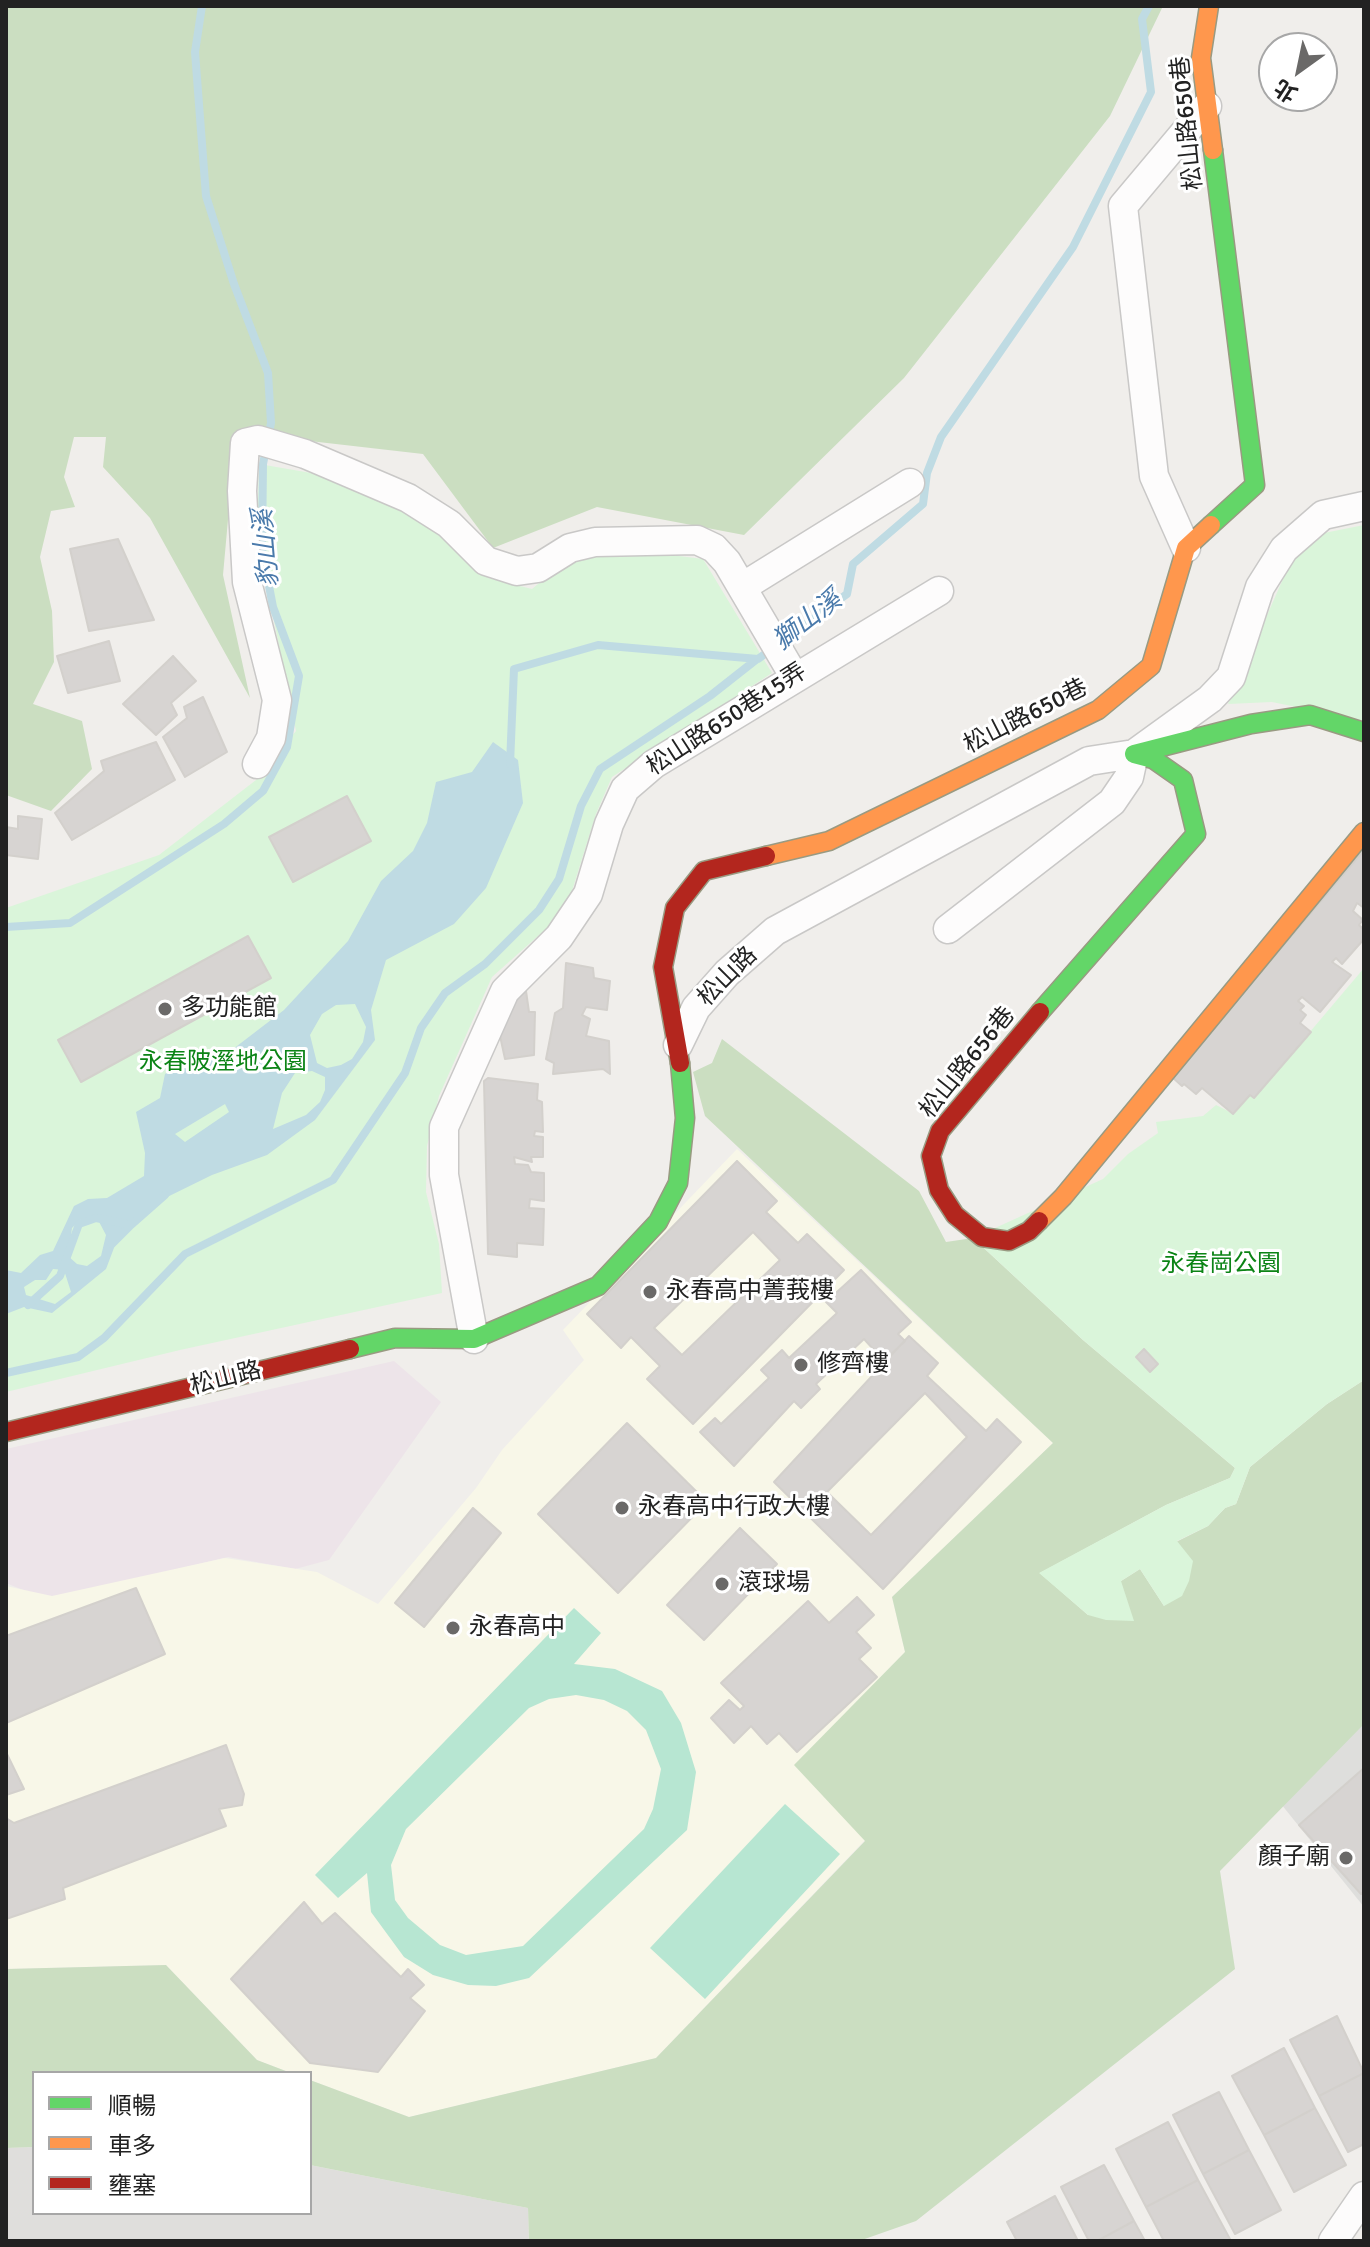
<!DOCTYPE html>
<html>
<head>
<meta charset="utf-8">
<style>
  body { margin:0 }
  #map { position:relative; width:1370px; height:2247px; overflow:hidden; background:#f0eeeb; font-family:Signika,"Noto Sans TC",sans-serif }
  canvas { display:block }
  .frame { position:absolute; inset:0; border:8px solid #222; pointer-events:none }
  .legend { position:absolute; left:32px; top:2071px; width:280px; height:144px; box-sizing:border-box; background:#fff; border:2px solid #a7a7a7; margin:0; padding:10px 14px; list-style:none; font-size:24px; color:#222 }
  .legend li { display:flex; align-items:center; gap:16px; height:40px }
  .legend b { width:40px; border:2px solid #a7a7a7 }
  .north { position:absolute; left:1258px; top:32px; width:80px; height:80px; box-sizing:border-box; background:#fff; border:2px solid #a7a7a7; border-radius:50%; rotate:213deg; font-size:22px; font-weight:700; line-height:32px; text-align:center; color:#222 }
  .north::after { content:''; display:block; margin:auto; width:28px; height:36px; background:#6a6968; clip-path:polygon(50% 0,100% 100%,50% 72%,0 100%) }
</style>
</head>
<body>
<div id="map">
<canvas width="1370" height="2247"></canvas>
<div class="frame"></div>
<ul class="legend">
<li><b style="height:10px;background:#63d668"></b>順暢</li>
<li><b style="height:10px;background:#ff974d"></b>車多</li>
<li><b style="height:10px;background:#b3261e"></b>壅塞</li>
</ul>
<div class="north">北</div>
</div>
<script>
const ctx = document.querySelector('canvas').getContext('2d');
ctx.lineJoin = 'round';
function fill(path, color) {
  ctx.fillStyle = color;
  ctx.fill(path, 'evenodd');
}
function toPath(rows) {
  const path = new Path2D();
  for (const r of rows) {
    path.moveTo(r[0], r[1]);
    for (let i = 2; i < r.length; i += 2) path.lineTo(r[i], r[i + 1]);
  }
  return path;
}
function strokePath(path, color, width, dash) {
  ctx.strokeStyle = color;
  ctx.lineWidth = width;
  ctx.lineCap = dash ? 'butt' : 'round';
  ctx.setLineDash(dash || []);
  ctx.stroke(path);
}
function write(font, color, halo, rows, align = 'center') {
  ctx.font = font + ' Signika,"Noto Sans TC",sans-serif';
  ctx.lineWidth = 6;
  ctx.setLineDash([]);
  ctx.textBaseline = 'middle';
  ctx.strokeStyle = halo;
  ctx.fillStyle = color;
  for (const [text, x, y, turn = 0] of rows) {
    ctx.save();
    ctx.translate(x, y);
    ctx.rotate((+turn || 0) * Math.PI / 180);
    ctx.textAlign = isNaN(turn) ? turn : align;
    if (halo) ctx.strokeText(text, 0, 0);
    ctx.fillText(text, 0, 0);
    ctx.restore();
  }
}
const residential = toPath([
  [34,2147,34,2213,310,2213,310,2165,528,2208,529,2241,6,2241,6,2148]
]);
const industrial = toPath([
  [394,1361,441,1402,329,1560,295,1569,228,1557,47,1600,6,1583,6,1449]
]);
const education = toPath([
  [737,1149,1053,1443,892,1597,905,1652,795,1765,865,1840,656,2058,409,2117,310,2080,310,2073,291,2073,257,2060,166,1965,6,1969,6,1586,52,1596,225,1558,317,1572,378,1604,476,1488,502,1450,584,1360,563,1330]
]);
const religious = toPath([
  [1364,1633,1364,1907,1240,1753]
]);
const forest = toPath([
  [6,6,1163,6,1110,116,904,378,744,535,597,507,493,548,423,454,266,436,234,453,223,575,250,698,150,518,103,467,106,437,74,437,64,477,75,507,51,511,40,557,52,611,54,662,33,704,82,721,92,769,51,811,6,795],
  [722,1039,919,1191,946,1242,973,1238,1083,1340,1235,1468,1230,1478,1166,1505,1040,1573,1088,1615,1121,1581,1140,1569,1164,1606,1176,1542,1208,1526,1225,1508,1236,1504,1250,1467,1327,1404,1364,1380,1364,1724,1220,1871,1235,1969,916,2221,859,2241,529,2241,528,2208,310,2165,310,2080,409,2117,656,2058,865,1841,794,1765,905,1652,892,1597,1053,1443,705,1116,693,1072,712,1063],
  [166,1965,257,2060,291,2073,34,2073,34,2147,6,2148,6,1969]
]);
const park = toPath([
  [259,464,369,483,410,508,488,578,532,589,572,556,607,547,703,559,772,673,612,777,596,814,572,891,556,920,492,977,439,1096,427,1146,426,1192,439,1244,442,1293,180,1350,6,1392,6,908,159,855,256,780,296,731,257,536],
  [1364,525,1364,721,1272,702,1228,704,1290,563,1324,533],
  [1364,968,1364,1380,1327,1404,1250,1467,1236,1504,1225,1508,1208,1526,1177,1541,1193,1561,1189,1581,1182,1596,1164,1606,1140,1569,1121,1581,1134,1621,1106,1620,1088,1615,1039,1573,1166,1505,1230,1478,1235,1468,1083,1340,973,1238,1103,1179,1128,1154,1158,1133,1156,1122,1203,1116,1216,1105,1234,1114,1250,1095,1254,1098]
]);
const pitch = toPath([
  [574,1608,601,1633,574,1664,615,1669,662,1691,681,1723,696,1772,687,1830,529,1978,496,1986,468,1985,433,1975,404,1957,371,1912,367,1873,338,1898,315,1875],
  [576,1695,604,1700,627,1711,646,1730,661,1769,653,1809,644,1829,523,1946,466,1955,440,1945,408,1918,395,1900,391,1865,406,1829,529,1708,549,1699],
  [785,1804,840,1854,705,1999,650,1948]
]);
const water = toPath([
  [493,742,518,760,523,803,486,888,454,924,386,960,371,1010,375,1040,315,1120,267,1155,212,1175,155,1203,120,1232,106,1269,52,1313,24,1307,6,1314,6,1270,21,1273,40,1255,53,1251,74,1206,88,1199,107,1198,144,1176,145,1153,136,1112,160,1098,165,1074,196,1056,224,1056,284,1010,348,941,381,881,413,851,427,823,436,782,472,772],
  [355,1004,366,1027,363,1042,352,1059,341,1065,327,1068,317,1063,310,1035,322,1014,336,1005],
  [312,1071,325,1077,325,1090,320,1102,306,1115,273,1129,282,1093,295,1073],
  [225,1104,229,1112,185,1142,175,1134],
  [96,1216,106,1235,101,1256,87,1266,77,1264,68,1256,72,1228,80,1220],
  [53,1269,64,1270,71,1292,55,1304,26,1295,24,1287,35,1280,46,1280]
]);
const stream = toPath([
  [510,764,514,669,598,645,758,659,847,594,853,564,923,504,927,473,941,437,1073,247,1151,92,1142,19,1149,6],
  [6,927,70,923,224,824,263,791,287,747,299,676,273,607,262,549,263,464,271,423,268,373,234,284,206,196,195,52,202,6],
  [112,1244,131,1225],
  [28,1305,60,1276,79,1224,96,1218,131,1225,165,1195],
  [6,1373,78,1357,104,1338,185,1254,333,1180,405,1073,421,1028,445,993,485,964,539,910,559,879,581,806,600,769,710,696,757,659]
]);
const building = toPath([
  [118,539,154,620,89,631,70,549,118,539],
  [109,641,120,681,68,693,57,656,109,641],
  [173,656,196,681,171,703,177,715,156,735,123,704,173,656],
  [203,697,227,752,185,777,163,737,187,718,184,707,203,697],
  [156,742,175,780,72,840,55,813,104,771,101,761,156,742],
  [347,796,371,841,293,882,269,837,347,796],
  [18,816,42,819,38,859,6,855,6,827,18,829,18,816],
  [1364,850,1364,908,1357,903,1353,911,1363,920,1359,925,1364,930,1364,939,1342,964,1336,958,1332,962,1351,975,1320,1012,1302,997,1298,1001,1304,1006,1300,1010,1306,1015,1300,1023,1311,1032,1254,1098,1250,1095,1233,1114,1202,1088,1196,1094,1184,1084,1182,1086,1172,1077,1364,850],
  [248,936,271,978,81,1082,58,1040,248,936],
  [566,963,593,968,594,978,610,981,607,1010,586,1007,582,1015,590,1019,586,1036,609,1041,610,1074,603,1069,553,1074,554,1063,546,1059,555,1013,563,1008,566,963],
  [526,991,529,1012,535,1012,534,1055,505,1059,496,1017,526,991],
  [488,1078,538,1084,537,1100,542,1102,543,1132,535,1131,534,1136,543,1137,543,1157,531,1157,532,1162,514,1157,515,1164,528,1165,531,1172,544,1173,544,1201,530,1199,529,1208,544,1209,543,1245,517,1243,517,1257,488,1254,484,1081,488,1078],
  [737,1161,777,1201,766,1212,798,1243,807,1234,844,1270,693,1424,647,1379,660,1366,631,1337,621,1348,587,1314,737,1161],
  [753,1232,780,1260,682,1355,654,1328,753,1232],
  [861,1270,911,1322,898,1334,905,1341,884,1361,864,1339,816,1384,820,1389,801,1408,794,1401,734,1466,700,1432,715,1418,721,1424,769,1378,761,1370,782,1350,789,1358,837,1313,826,1302,861,1270],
  [909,1336,938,1363,927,1376,986,1431,997,1419,1021,1442,883,1589,774,1482,909,1336],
  [925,1393,967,1437,871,1535,827,1492,925,1393],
  [1144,1349,1158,1364,1150,1372,1136,1357,1144,1349],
  [627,1423,707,1502,618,1593,538,1514,627,1423],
  [473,1508,501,1533,424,1627,395,1603,473,1508],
  [740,1528,777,1564,704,1640,667,1605,740,1528],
  [136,1588,165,1654,6,1723,6,1636,136,1588],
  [857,1597,874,1615,856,1632,871,1648,859,1659,877,1677,797,1752,779,1733,767,1744,751,1726,734,1743,711,1718,729,1700,740,1710,744,1706,721,1683,808,1601,829,1623,857,1597],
  [226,1745,244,1794,242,1805,219,1809,226,1826,63,1888,65,1899,6,1919,6,1818,14,1823,226,1745],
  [6,1752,24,1789,6,1795,6,1752],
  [1364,1768,1364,1891,1361,1894,1299,1825,1364,1768],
  [304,1902,322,1924,335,1913,401,1977,408,1969,424,1985,410,1998,425,2011,378,2072,310,2063,231,1979,304,1902],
  [1337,2016,1364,2073,1319,2096,1290,2040,1337,2016],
  [1284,2048,1315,2108,1264,2135,1232,2076,1284,2048],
  [1364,2073,1364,2144,1348,2152,1319,2096,1364,2073],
  [1219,2092,1249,2150,1203,2174,1173,2115,1219,2092],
  [1315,2108,1346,2165,1294,2192,1264,2135,1315,2108],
  [1168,2122,1198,2180,1146,2207,1116,2149,1168,2122],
  [1249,2150,1281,2210,1235,2234,1203,2174,1249,2150],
  [1104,2165,1134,2221,1097,2241,1089,2241,1061,2187,1104,2165],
  [1198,2180,1231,2241,1164,2241,1146,2207,1198,2180],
  [1055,2196,1078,2241,1017,2241,1007,2222,1055,2196],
  [1134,2221,1145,2241,1097,2241,1134,2221]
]);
const street = toPath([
  [1186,548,1154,476,1123,206,1207,106],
  [744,586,910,483],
  [257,764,271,738,277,700,247,582,242,491,245,443,258,440,305,454,408,498,449,524,486,561,517,571,538,568,570,548,595,542,697,540,714,548,727,562,794,676],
  [948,929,1112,802,1129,777,1134,754],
  [678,1045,696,1008,727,973,775,931,1089,761,1134,754,1210,699,1231,677,1260,587,1284,549,1323,515,1364,506],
  [474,1339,444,1175,444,1127,505,991,559,937,588,894,609,824,625,789,654,764,939,591],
  [1333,2241,1364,2196]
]);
const fast = toPath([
  [1211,525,1255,485,1213,150],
  [1040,1012,1196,834,1183,780,1153,759,1134,754,1251,724,1310,715,1364,732],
  [350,1349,395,1338,474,1339,598,1286,658,1222,678,1183,685,1118,680,1063]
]);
const slow = toPath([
  [1209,6,1201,58,1213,150],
  [766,856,829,841,1098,710,1151,666,1186,548,1211,525],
  [1039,1221,1063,1197,1364,832]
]);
const jam = toPath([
  [680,1063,663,967,675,908,704,871,766,856],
  [1039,1221,1029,1231,1009,1241,982,1237,955,1215,939,1190,931,1156,940,1131,1040,1012],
  [6,1432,350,1349]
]);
const markers = [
  [165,1009,8,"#6a6968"],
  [650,1292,8,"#6a6968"],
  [801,1365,8,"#6a6968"],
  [622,1508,8,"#6a6968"],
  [722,1584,8,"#6a6968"],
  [453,1628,8,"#6a6968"],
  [1346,1858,8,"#6a6968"]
];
const streetNames = [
  ["松山路650巷",1188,123,-96],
  ["松山路650巷",1026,717,-27],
  ["松山路650巷15弄",727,720,-33],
  ["松山路",728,977,-45],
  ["松山路656巷",968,1063,-51],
  ["松山路",226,1379,-14]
];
const poiNames = [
  ["多功能館",181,1009],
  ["永春高中菁莪樓",666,1292],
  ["修齊樓",817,1365],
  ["永春高中行政大樓",638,1508],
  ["滾球場",738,1584],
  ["永春高中",469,1628],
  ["顏子廟",1330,1858,"right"]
];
const parkNames = [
  ["永春陂溼地公園",223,1063],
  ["永春崗公園",1221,1265]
];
const waterNames = [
  ["豹山溪",267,548,-95],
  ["獅山溪",808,621,-38]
];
fill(residential, '#dfdedc');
fill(industrial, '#ede4e9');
fill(education, '#f8f7e8');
fill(religious, '#dededc');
fill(forest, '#cbdec1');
fill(park, '#daf5da');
fill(pitch, '#b7e6d2');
fill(water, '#bfdbe3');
strokePath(stream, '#bfdbe3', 8);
fill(building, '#d7d4d2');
strokePath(building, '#d3d0cc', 2);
strokePath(street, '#c9c8c7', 31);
strokePath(fast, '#999a82', 21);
strokePath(slow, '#999a82', 21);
strokePath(jam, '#999a82', 21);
strokePath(street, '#fdfcfc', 28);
strokePath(fast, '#63d668', 18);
strokePath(slow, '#ff974d', 18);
strokePath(jam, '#b3261e', 18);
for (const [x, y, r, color] of markers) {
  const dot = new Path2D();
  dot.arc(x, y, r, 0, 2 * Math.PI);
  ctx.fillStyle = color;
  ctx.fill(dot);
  strokePath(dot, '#fff', 3);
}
write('24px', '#222', '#fff', streetNames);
write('24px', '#222', '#fff', poiNames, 'left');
write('24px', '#0c8416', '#fff', parkNames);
write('italic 26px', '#4a7aab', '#fff', waterNames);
</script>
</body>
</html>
